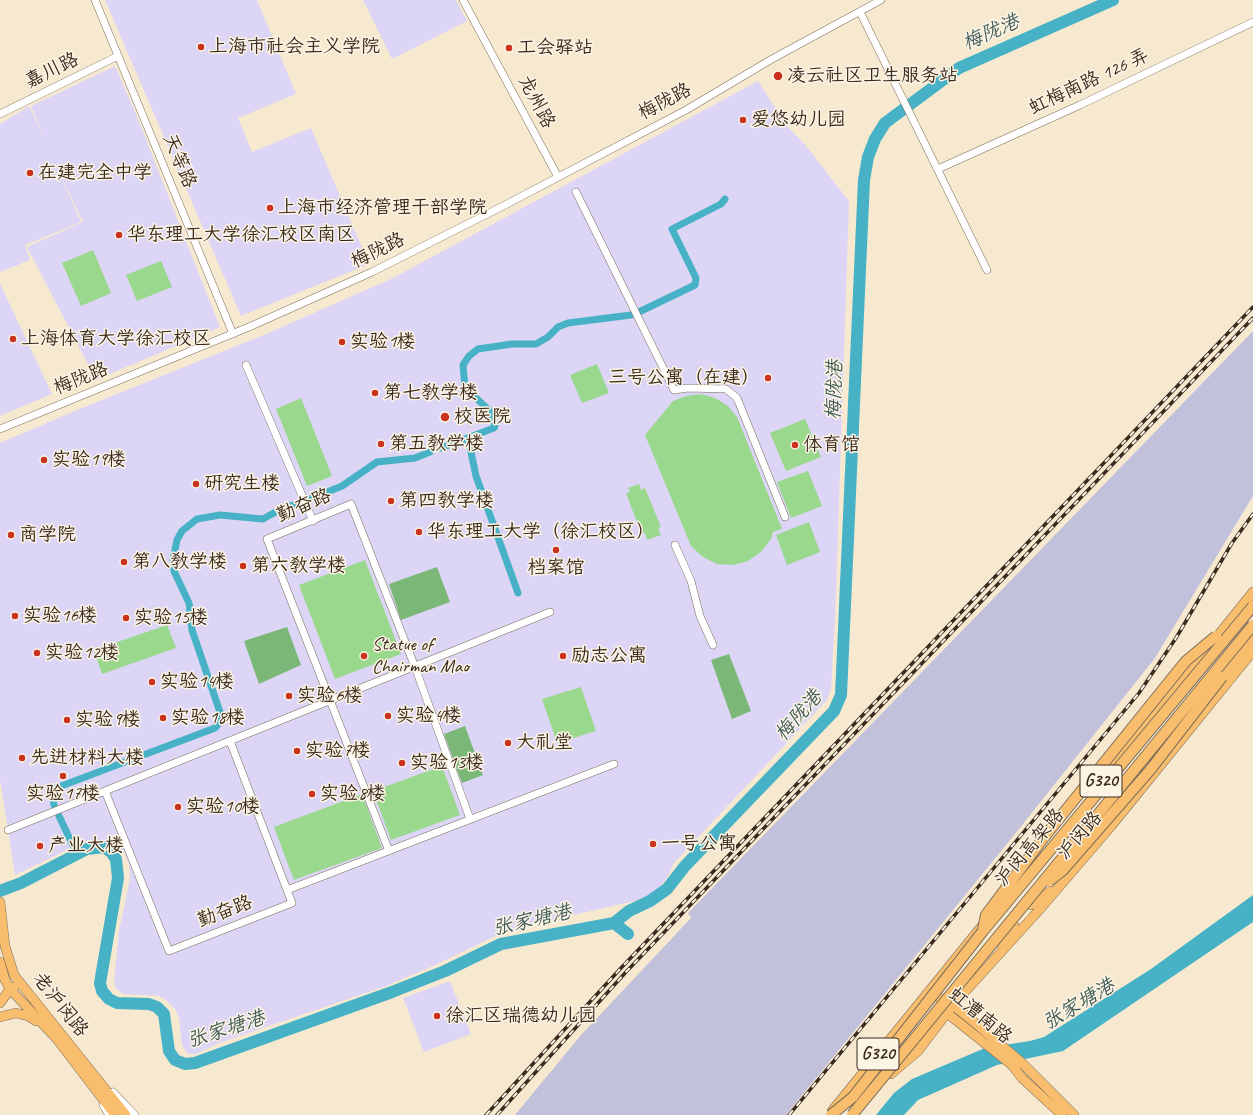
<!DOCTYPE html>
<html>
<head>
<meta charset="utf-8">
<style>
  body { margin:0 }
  canvas { display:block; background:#f6e9d0 }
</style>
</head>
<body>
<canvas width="1253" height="1115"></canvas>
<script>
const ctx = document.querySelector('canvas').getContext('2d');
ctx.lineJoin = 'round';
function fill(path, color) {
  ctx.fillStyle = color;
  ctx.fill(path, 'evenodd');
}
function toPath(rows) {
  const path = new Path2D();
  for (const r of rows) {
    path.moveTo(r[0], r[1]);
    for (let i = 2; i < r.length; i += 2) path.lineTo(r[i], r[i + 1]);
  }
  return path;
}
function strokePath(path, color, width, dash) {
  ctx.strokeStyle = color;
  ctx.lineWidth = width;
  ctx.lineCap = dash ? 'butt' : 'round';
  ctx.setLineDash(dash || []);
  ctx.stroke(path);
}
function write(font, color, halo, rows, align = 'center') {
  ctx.font = font + ' Caveat,"LXGW WenKai TC",sans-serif';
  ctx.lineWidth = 3;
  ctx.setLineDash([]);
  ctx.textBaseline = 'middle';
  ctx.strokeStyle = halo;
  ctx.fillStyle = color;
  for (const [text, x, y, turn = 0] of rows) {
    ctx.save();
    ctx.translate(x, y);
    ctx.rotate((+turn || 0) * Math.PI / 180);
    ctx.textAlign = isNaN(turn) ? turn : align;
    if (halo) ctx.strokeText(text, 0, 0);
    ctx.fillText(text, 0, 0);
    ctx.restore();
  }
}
const built = toPath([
  [105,0,257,0,296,94,238,118,252,152,311,128,369,264,241,316],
  [363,0,456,0,467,21,392,59],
  [115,66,136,114,220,327,96,380,27,247,83,222,55,163,81,222,25,245,30,260,0,272,0,124,29,106,44,137,31,106],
  [758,81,787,126,806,146,849,201,835,621,831,689,827,700,674,863,668,876,658,890,643,899,508,930,433,966,386,986,219,1043,196,1054,188,1054,182,1045,179,1018,175,1009,166,1000,159,996,123,994,116,988,114,980,119,931,130,879,129,864,124,853,114,844,101,840,84,842,15,875,0,779,0,443,82,408,266,334,393,278],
  [0,284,52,394,0,416],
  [450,981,471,1034,424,1052,403,998]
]);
const industrial = toPath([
  [1253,331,1253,496,1155,658,1019,829,786,1115,515,1115,581,1035,691,918,688,913]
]);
const green = toPath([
  [93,250,111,293,81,306,62,263],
  [161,261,172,287,137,301,126,275],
  [597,364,609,393,582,403,570,375],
  [701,394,715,398,728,406,737,417,782,529,773,532,771,539,761,552,748,561,733,565,717,564,703,557,691,546,645,435,673,401,686,396],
  [301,398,332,476,307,486,276,409],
  [805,419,821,457,786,471,770,433],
  [808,471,822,506,791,518,777,482],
  [639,484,641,490,645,488,661,527,658,528,661,535,647,540,645,533,641,533,626,493,630,492,628,488],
  [809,522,820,552,787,565,776,535],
  [365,560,401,654,335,679,299,585],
  [167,625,176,648,102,674,94,650],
  [581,687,596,731,557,743,542,699],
  [442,766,460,815,391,840,373,791],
  [362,794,382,848,294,880,274,827]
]);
const forest = toPath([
  [437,567,450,602,401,620,389,584],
  [287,627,301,665,259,684,244,641],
  [729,654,751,711,732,719,711,660],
  [465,726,483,775,462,783,444,734]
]);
const water = toPath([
  [1253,895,1253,922,1063,1051,997,1065,918,1100,904,1115,876,1115,894,1093,912,1079,985,1048,1030,1041,1044,1037,1151,969]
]);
const canal = toPath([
  [641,311,695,285,696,278,672,229,721,204,725,199],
  [468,438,476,476,518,593],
  [441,448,494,428,495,426,489,410,465,388,463,365,469,356,478,349,512,344,536,344,548,337,558,327,568,323,631,315],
  [310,499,342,486,377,462,415,458,430,452],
  [54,805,52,793,56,788,215,728,220,722,221,715,192,630,189,603,174,571,173,560,177,540,182,531,197,519,220,515,263,519,281,509,299,503],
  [59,816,77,854]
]);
const river = toPath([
  [0,891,21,883,87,849,104,847,111,852,116,859,118,878,100,983,102,991,109,999,117,1003,149,1004,157,1007,164,1014,169,1051,175,1060,185,1064,195,1063,392,992,445,971,501,944,614,923,628,934],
  [614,923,629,911,650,901,667,889,685,866,834,711,841,695,864,180,868,157,875,139,885,123,959,68,1113,0]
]);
const minor = toPath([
  [95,0,233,334],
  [463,0,558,177],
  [860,12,987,270],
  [0,114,118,56],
  [938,169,1080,105,1253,22],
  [576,192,674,390,688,388,726,389,737,398,785,517],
  [246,365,313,521],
  [0,429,249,327,372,272,505,205,686,110,772,59,881,0],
  [675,545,691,581,700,616,713,645],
  [105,791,169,951,292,903,230,741],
  [8,830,550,612],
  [389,851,267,539,351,504,415,667,470,819],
  [287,890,614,764],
  [113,1092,135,1115],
  [103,1105,109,1115]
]);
const major = toPath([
  [1097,786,1253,592],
  [0,902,5,946,14,975,126,1115],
  [1031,905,1051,891],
  [1001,944,1014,925],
  [0,962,5,980,10,989,56,1038,115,1115],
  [928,992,953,1005,980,1027,1021,1062,1074,1115],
  [0,1003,10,989,14,987],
  [942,1009,1012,1065,1022,1078,1062,1115],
  [0,1017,16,1013,28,1016,36,1021],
  [891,1074,918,1051,953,1005,1040,909,1112,825,1253,651],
  [832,1111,986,921]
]);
const highway = toPath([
  [1222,677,1253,638]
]);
const rail = toPath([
  [486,1115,621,968,1253,307],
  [497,1115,626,972,1253,318],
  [789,1115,1139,693,1176,638,1232,543,1253,514]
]);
const highwayBridge = toPath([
  [1049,881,1063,870,1151,769,1222,677],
  [983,930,986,915,1045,836,1186,661,1216,636],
  [831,1115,853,1097,983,931,1253,606],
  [852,1115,1253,625]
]);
const markers = [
  [201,47,4,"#c8321e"],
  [509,48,4,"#c8321e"],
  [778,76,5,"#c8321e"],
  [743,120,4,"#c8321e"],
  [30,173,4,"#c8321e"],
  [270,208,4,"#c8321e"],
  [119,235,4,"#c8321e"],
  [13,339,4,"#c8321e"],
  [342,342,4,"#c8321e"],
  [768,378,4,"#c8321e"],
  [375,393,4,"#c8321e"],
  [445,417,5,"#c8321e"],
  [381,444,4,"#c8321e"],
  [795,445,4,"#c8321e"],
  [44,460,4,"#c8321e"],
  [196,484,4,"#c8321e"],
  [391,501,4,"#c8321e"],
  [419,532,4,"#c8321e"],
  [11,535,4,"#c8321e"],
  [556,550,4,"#c8321e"],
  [124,562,4,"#c8321e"],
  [243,566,4,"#c8321e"],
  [15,616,4,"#c8321e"],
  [126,618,4,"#c8321e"],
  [37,653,4,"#c8321e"],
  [364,656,4,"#c8321e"],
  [563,656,4,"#c8321e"],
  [152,682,4,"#c8321e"],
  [289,696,4,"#c8321e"],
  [388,716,4,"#c8321e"],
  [163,718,4,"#c8321e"],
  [67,720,4,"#c8321e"],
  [508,743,4,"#c8321e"],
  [297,751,4,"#c8321e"],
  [22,758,4,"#c8321e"],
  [402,763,4,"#c8321e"],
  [63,776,4,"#c8321e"],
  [312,794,4,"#c8321e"],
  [178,807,4,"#c8321e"],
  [653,844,4,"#c8321e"],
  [40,846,4,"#c8321e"],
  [437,1016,4,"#c8321e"]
];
const shields = [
  [1101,781,42],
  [878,1054,42]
];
const shieldNames = [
  ["G320",1101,781],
  ["G320",878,1054]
];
const poiNames = [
  ["上海市社会主义学院",209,47],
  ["工会驿站",517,48],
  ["凌云社区卫生服务站",787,76],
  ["爱悠幼儿园",751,120],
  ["在建完全中学",38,173],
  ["上海市经济管理干部学院",278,208],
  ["华东理工大学徐汇校区南区",127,235],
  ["上海体育大学徐汇校区",21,339],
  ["实验1楼",350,342],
  ["三号公寓（在建）",760,378,"right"],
  ["第七教学楼",383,393],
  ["校医院",454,417],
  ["第五教学楼",389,444],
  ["体育馆",803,445],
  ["实验19楼",52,460],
  ["研究生楼",204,484],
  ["第四教学楼",399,501],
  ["华东理工大学（徐汇校区）",427,532],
  ["商学院",19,535],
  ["第八教学楼",132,562],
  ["第六教学楼",251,566],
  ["档案馆",556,568,"center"],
  ["实验16楼",23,616],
  ["实验15楼",134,618],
  ["Statue of",372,645],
  ["Chairman Mao",372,667],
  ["实验12楼",45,653],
  ["励志公寓",571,656],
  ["实验14楼",160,682],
  ["实验6楼",297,696],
  ["实验4楼",396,716],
  ["实验18楼",171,718],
  ["实验9楼",75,720],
  ["大礼堂",516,743],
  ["实验7楼",305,751],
  ["先进材料大楼",30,758],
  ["实验13楼",410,763],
  ["实验17楼",63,794,"center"],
  ["实验8楼",320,794],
  ["实验10楼",186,807],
  ["一号公寓",661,844],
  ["产业大楼",48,846],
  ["徐汇区瑞德幼儿园",445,1016]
];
const streetNames = [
  ["嘉川路",52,71,-26],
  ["虹梅南路 126 弄",1089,82,-25],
  ["龙州路",536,102,62],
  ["梅陇路",665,102,-28],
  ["天等路",179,161,67],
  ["梅陇路",378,251,-26],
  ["梅陇路",81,379,-22],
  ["勤奋路",304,506,-23],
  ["沪闵路",1080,836,-49],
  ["沪闵高架路",1030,848,-50],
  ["勤奋路",225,912,-21],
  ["老沪闵路",60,1005,51],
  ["虹漕南路",980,1016,40]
];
const waterNames = [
  ["梅陇港",991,33,-24],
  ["梅陇港",835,390,-88],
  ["梅陇港",799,716,-49],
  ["张家塘港",532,921,-13],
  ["张家塘港",1079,1005,-31],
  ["张家塘港",226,1030,-18]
];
fill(built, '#ddd5f6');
fill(industrial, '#c2c1dc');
fill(green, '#9ad88d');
fill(forest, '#7bb878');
fill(water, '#47b2c5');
strokePath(canal, '#47b2c5', 7);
strokePath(river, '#47b2c5', 12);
strokePath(minor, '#7c6d5c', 8);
strokePath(major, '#7c6d5c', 10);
strokePath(highway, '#7c6d5c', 12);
strokePath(minor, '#fff', 7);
strokePath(major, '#f9be6d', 9);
strokePath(highway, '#f9be6d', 10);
strokePath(rail, '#3b2a1e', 3.5);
strokePath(rail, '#fcf5e5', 2, [6]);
strokePath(highwayBridge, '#7c6d5c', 12, []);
strokePath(highwayBridge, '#f9be6d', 10);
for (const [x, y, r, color] of markers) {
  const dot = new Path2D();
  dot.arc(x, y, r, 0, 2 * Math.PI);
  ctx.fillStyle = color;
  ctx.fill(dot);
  strokePath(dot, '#fcf5e5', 1.5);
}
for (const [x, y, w] of shields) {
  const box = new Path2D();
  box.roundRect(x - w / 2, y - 16, w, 32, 3);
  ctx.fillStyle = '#fcf5e5';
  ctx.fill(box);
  strokePath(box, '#3b2a1e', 1);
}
write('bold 18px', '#3b2a1e', null, shieldNames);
write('19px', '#3b2a1e', '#fcf5e5', poiNames, 'left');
write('19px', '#3b2a1e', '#fcf5e5', streetNames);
write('italic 20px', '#3f5a58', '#fcf5e5', waterNames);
</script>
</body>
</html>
